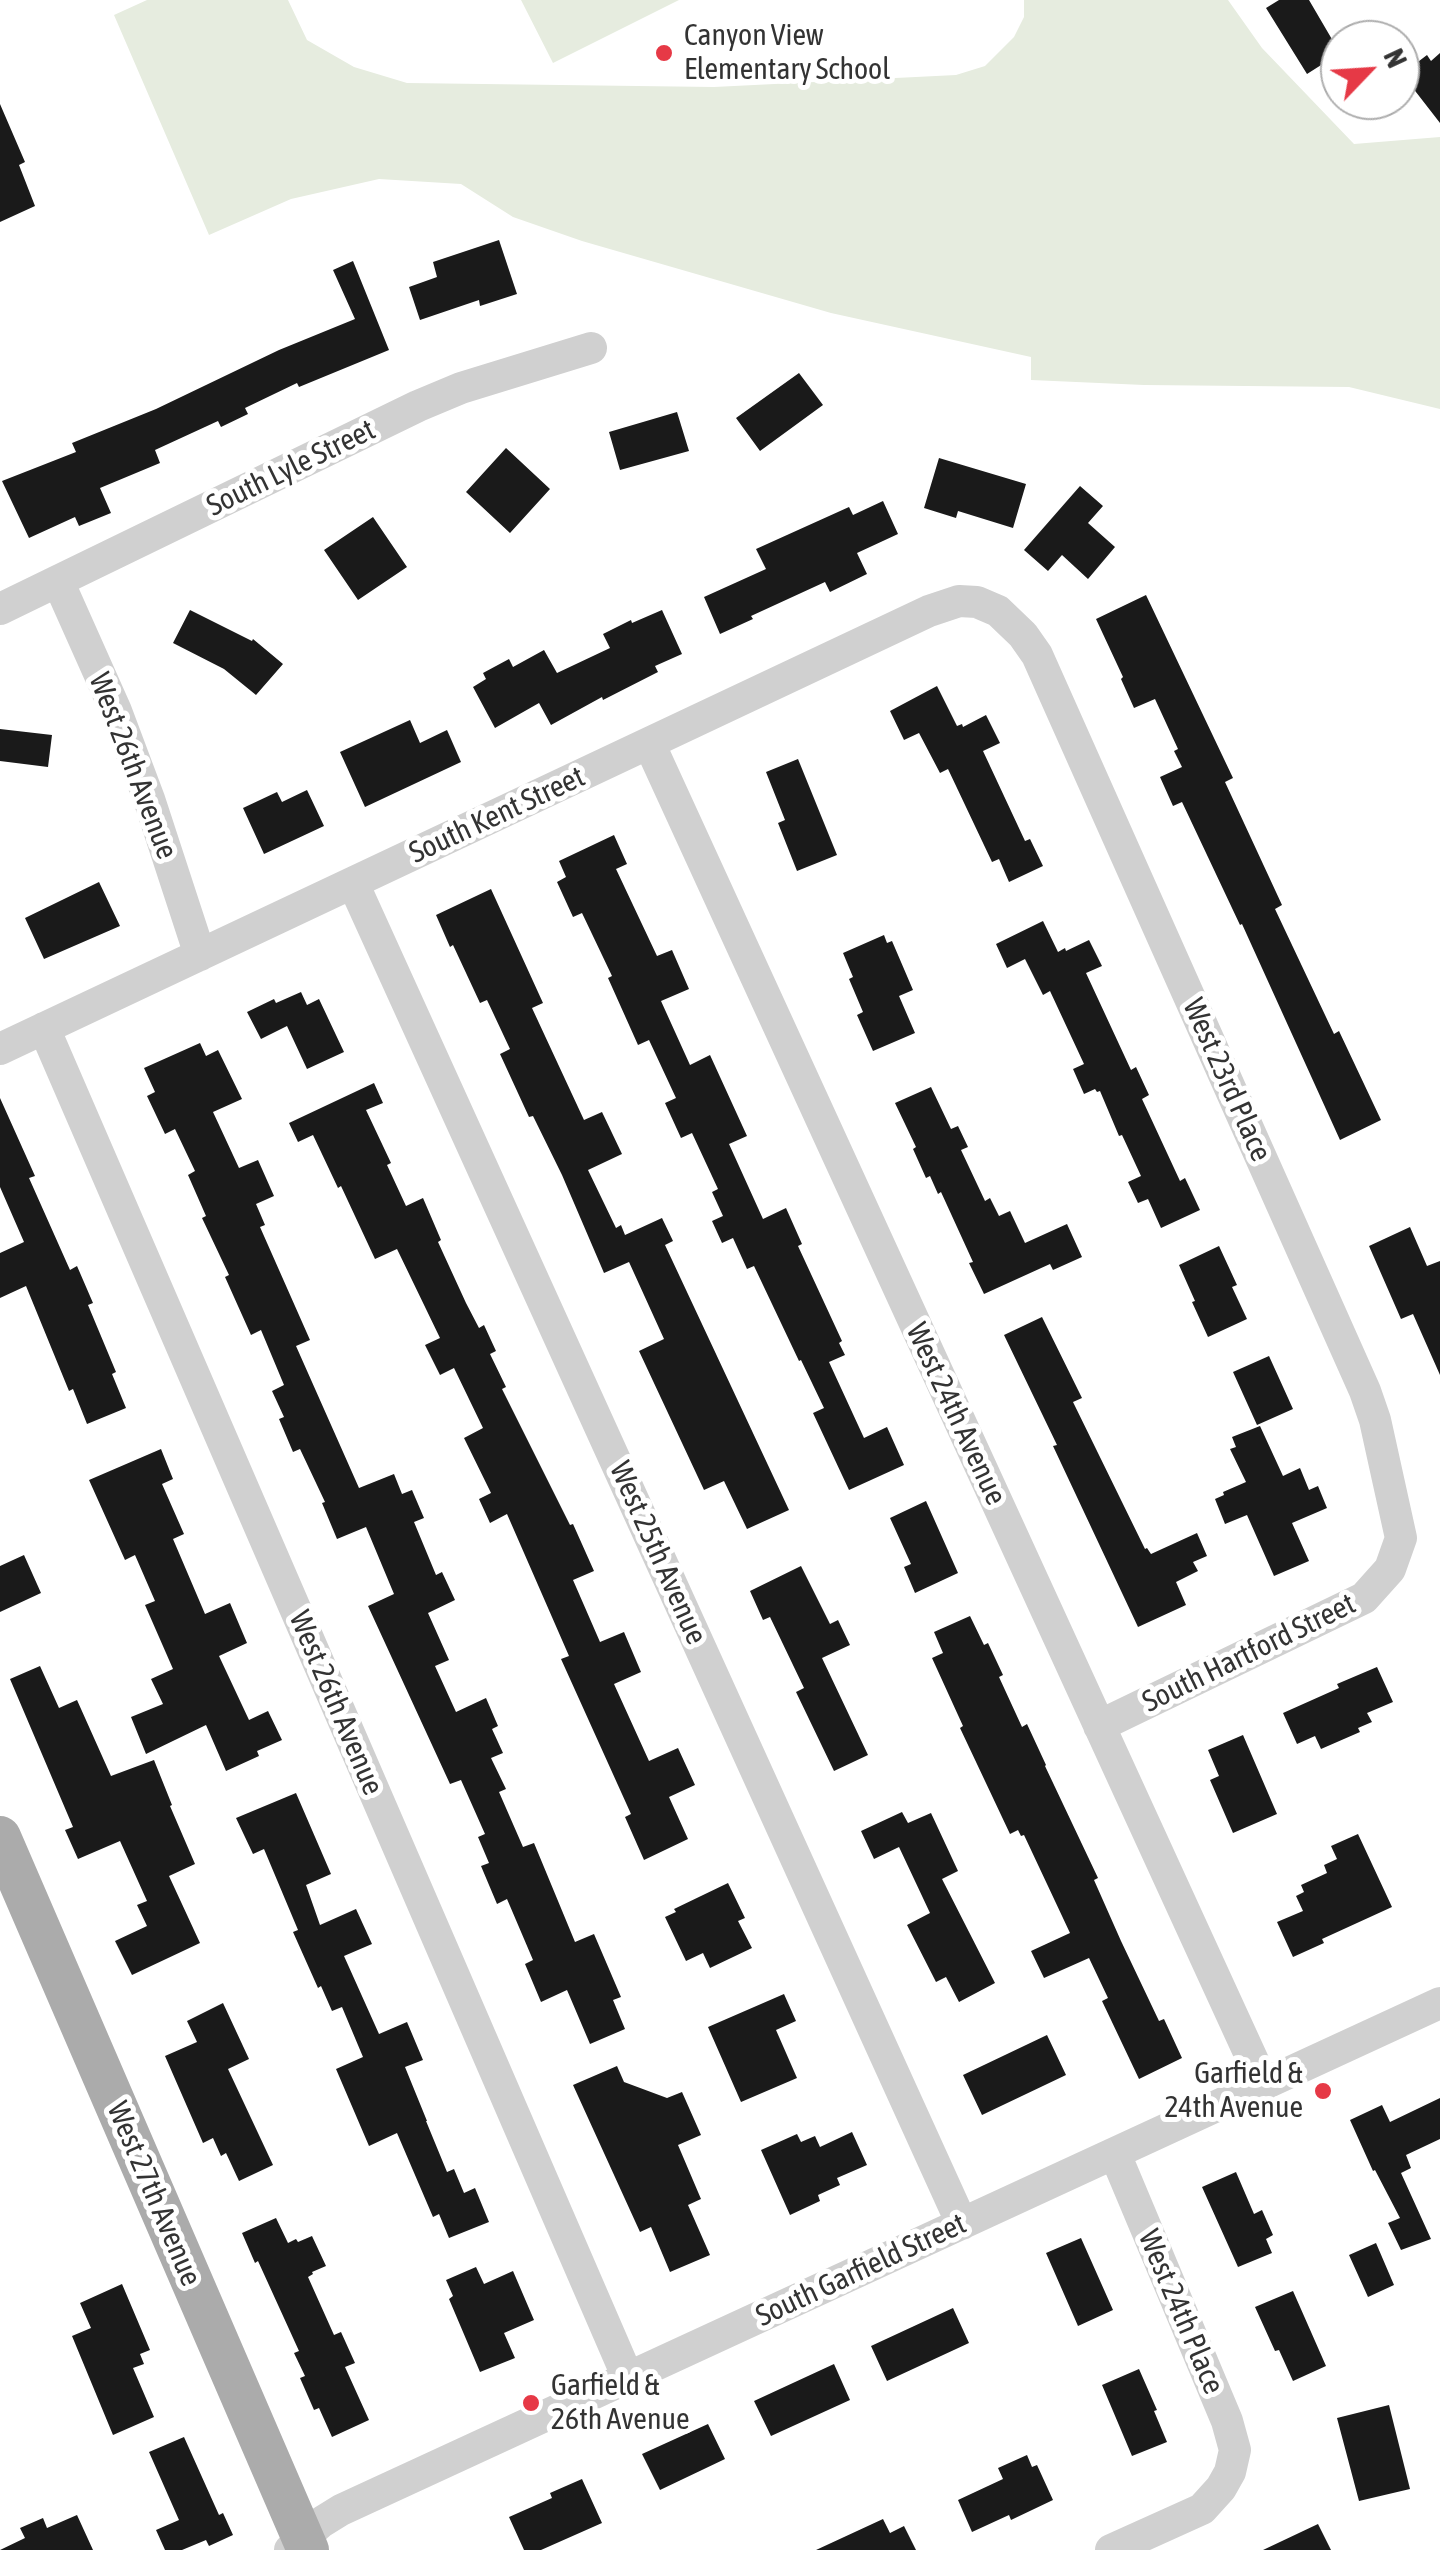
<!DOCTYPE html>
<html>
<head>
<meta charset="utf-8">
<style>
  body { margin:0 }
  #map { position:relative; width:1440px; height:2550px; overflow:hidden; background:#fff; font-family:"Asap Condensed",sans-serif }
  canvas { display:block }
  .north { position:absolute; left:1320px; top:20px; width:100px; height:100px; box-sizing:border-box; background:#fff; border:2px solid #adadad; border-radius:50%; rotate:65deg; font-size:28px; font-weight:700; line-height:40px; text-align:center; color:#333 }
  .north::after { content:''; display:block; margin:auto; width:35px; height:45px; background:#e63946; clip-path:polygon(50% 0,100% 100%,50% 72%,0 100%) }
</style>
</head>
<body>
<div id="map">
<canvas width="1440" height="2550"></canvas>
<div class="north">N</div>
</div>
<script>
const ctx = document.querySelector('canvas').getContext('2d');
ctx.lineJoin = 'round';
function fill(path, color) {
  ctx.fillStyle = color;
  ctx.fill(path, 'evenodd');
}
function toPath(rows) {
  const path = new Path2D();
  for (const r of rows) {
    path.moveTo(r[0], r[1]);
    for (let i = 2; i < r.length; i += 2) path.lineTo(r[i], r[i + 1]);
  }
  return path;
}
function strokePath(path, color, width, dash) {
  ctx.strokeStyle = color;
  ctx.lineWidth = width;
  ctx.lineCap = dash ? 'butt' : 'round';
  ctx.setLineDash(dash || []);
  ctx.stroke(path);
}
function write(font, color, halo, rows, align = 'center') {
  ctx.font = font + ' "Asap Condensed",sans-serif';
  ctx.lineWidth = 10;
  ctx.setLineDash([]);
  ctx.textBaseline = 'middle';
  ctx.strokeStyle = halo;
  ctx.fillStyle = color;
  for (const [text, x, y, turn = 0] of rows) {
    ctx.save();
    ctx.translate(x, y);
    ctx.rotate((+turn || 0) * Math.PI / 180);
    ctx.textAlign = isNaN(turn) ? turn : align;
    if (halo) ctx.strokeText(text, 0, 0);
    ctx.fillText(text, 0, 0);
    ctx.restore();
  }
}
const green = toPath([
  [147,0,288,0,307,40,354,67,407,83,714,87,956,75,985,66,1014,37,1024,17,1024,0,1228,0,1262,48,1354,144,1440,137,1440,409,1349,387,1144,385,1031,380,1031,357,831,313,582,241,513,217,461,184,379,179,291,199,209,235,114,15],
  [521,0,679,0,553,63]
]);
const building = toPath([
  [1279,0,1309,0,1340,53,1307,74,1266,8],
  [1440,53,1440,123,1402,74,1427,55,1431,61],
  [0,104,25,162,19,165,35,206,0,222],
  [499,240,517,294,480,306,479,300,420,320,409,287,437,277,433,262],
  [353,261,389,350,299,387,297,383,245,408,248,414,221,427,218,421,155,450,160,463,100,488,111,513,79,526,75,517,29,538,2,481,76,452,72,443,156,409,279,350,355,319,333,270],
  [799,373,823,405,760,451,736,418],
  [677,412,689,451,620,470,609,432],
  [506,448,550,489,510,533,466,492],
  [939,458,1026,484,1013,528,958,511,956,518,924,508],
  [1080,486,1103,506,1088,523,1115,547,1088,579,1062,555,1048,571,1024,550],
  [883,501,898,534,857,553,867,574,830,592,825,582,751,616,753,619,720,634,704,597,766,569,756,549,849,507,853,515],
  [373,517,407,567,358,600,324,550],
  [1146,595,1233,778,1225,782,1282,905,1275,909,1334,1034,1339,1031,1381,1120,1340,1140,1242,924,1240,925,1182,802,1173,806,1160,777,1182,767,1174,751,1178,749,1155,699,1134,708,1121,679,1123,677,1096,619],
  [190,610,252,641,253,639,283,664,256,695,224,669,173,643],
  [662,610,682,654,655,666,658,672,603,700,602,697,551,725,539,703,495,728,473,687,486,679,483,673,509,659,513,667,544,650,557,673,610,648,603,634,631,620,632,623],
  [937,686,957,726,962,724,963,727,986,715,1000,743,983,751,1025,841,1030,839,1043,866,1009,882,999,859,992,862,948,769,940,773,919,733,904,740,890,711],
  [410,720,420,743,447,730,461,762,365,807,340,752],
  [0,729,52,735,48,767,0,761],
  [798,759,837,855,797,871,778,823,785,820,766,772],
  [307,790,324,826,264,854,243,808,277,792,282,802],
  [614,835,627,864,616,869,657,956,672,950,689,989,661,1001,690,1065,710,1055,747,1136,729,1144,763,1219,786,1208,802,1244,798,1246,842,1341,839,1343,845,1355,829,1362,864,1438,887,1427,904,1465,849,1490,813,1413,824,1408,801,1360,799,1361,754,1266,747,1269,733,1238,722,1243,712,1221,723,1216,712,1192,718,1189,692,1133,681,1138,665,1103,676,1098,649,1040,638,1045,608,978,612,976,582,913,573,917,557,882,566,877,559,861],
  [99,882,120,926,44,959,25,918],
  [491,889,543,1003,532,1008,584,1120,602,1112,622,1154,588,1170,616,1228,621,1225,625,1235,662,1218,673,1241,665,1245,789,1510,747,1529,724,1481,704,1490,639,1351,664,1339,629,1262,604,1273,562,1175,533,1116,529,1117,500,1054,510,1049,487,1000,480,1003,453,945,450,947,436,915],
  [1043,921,1058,952,1065,948,1066,951,1089,940,1102,966,1086,973,1131,1070,1136,1067,1149,1095,1142,1099,1180,1181,1185,1178,1200,1210,1161,1228,1148,1199,1138,1203,1128,1182,1141,1176,1122,1135,1119,1136,1100,1091,1097,1092,1095,1089,1084,1094,1073,1069,1084,1064,1050,991,1043,995,1025,959,1007,968,996,944],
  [884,935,887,943,892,941,913,990,899,996,915,1033,873,1051,857,1015,863,1012,849,979,853,977,843,953],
  [301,992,307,1005,319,999,344,1052,307,1069,287,1026,261,1039,247,1012,274,999,276,1003],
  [200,1043,206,1056,218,1050,242,1099,213,1112,239,1168,258,1160,274,1196,256,1204,265,1225,260,1227,310,1340,296,1346,359,1488,394,1474,402,1494,412,1490,424,1518,414,1522,436,1575,442,1572,455,1600,428,1613,449,1660,435,1666,456,1712,486,1698,498,1726,492,1729,503,1753,491,1758,506,1789,499,1792,523,1847,534,1843,575,1942,594,1934,621,1997,613,2000,625,2029,590,2044,567,1990,541,2002,525,1964,533,1960,507,1899,497,1904,481,1866,489,1863,478,1837,485,1834,461,1780,450,1784,368,1606,394,1594,366,1527,337,1539,322,1503,325,1502,300,1449,293,1452,279,1419,284,1417,272,1391,284,1385,261,1330,251,1335,225,1277,229,1275,202,1218,206,1216,188,1175,195,1171,175,1129,165,1134,147,1096,155,1092,144,1068],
  [374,1083,383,1103,366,1110,391,1163,387,1165,406,1206,423,1198,441,1240,438,1242,466,1303,479,1328,484,1325,496,1351,490,1354,506,1387,502,1389,570,1525,573,1524,594,1571,573,1580,600,1642,624,1632,641,1672,614,1684,649,1761,678,1748,695,1785,669,1797,688,1839,644,1860,625,1817,631,1814,561,1659,569,1656,507,1514,490,1523,479,1499,491,1493,464,1438,483,1428,454,1368,440,1375,425,1345,440,1338,397,1249,375,1259,341,1186,338,1188,313,1135,298,1142,289,1123],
  [931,1087,951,1129,958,1126,968,1147,961,1150,985,1201,990,1198,999,1216,1010,1211,1025,1243,1067,1224,1082,1257,1053,1270,1050,1264,984,1294,969,1263,973,1262,941,1192,938,1194,930,1176,926,1178,913,1149,916,1147,895,1103],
  [0,1098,35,1176,29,1178,70,1270,77,1266,93,1303,88,1305,116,1372,112,1374,126,1408,87,1424,73,1389,69,1391,26,1286,0,1298,0,1253,24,1242,0,1187],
  [1410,1227,1427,1266,1440,1261,1440,1375,1413,1314,1401,1319,1369,1246],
  [1219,1246,1237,1285,1232,1287,1247,1319,1208,1337,1192,1302,1195,1301,1179,1265],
  [1042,1317,1082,1398,1073,1402,1145,1549,1147,1548,1151,1554,1197,1533,1207,1556,1193,1562,1198,1571,1176,1582,1186,1605,1138,1627,1053,1446,1057,1445,1004,1335],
  [1269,1356,1293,1409,1257,1425,1233,1372],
  [1260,1426,1283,1476,1300,1468,1309,1490,1318,1486,1327,1508,1292,1523,1309,1561,1274,1576,1247,1515,1225,1524,1215,1499,1224,1495,1223,1492,1246,1482,1230,1449,1236,1447,1232,1437],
  [161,1449,173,1479,162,1484,184,1534,173,1539,205,1614,230,1603,247,1643,219,1656,249,1720,268,1711,282,1740,257,1751,259,1756,226,1771,206,1725,146,1754,131,1717,163,1704,151,1679,173,1669,145,1605,155,1601,135,1555,125,1560,89,1480],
  [926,1501,958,1573,915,1593,904,1567,911,1564,890,1518],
  [24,1555,41,1593,0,1612,0,1566],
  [801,1566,830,1624,838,1620,850,1645,822,1658,868,1755,834,1771,796,1692,804,1688,770,1617,763,1620,750,1591],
  [970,1616,984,1645,988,1643,1003,1675,999,1677,1022,1727,1027,1724,1046,1765,1045,1766,1098,1878,1094,1880,1121,1941,1159,2021,1164,2019,1182,2058,1139,2079,1102,2001,1108,1998,1089,1958,1044,1978,1031,1951,1070,1933,1024,1835,1021,1836,1018,1830,1010,1834,960,1728,963,1726,932,1658,943,1653,934,1632],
  [40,1666,59,1708,77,1700,111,1776,154,1760,172,1805,170,1806,195,1864,169,1876,200,1943,132,1975,115,1941,147,1926,137,1905,147,1901,120,1841,78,1859,65,1830,73,1827,10,1679],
  [1377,1667,1393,1702,1367,1713,1372,1722,1358,1728,1360,1732,1321,1749,1315,1736,1297,1744,1283,1713,1339,1688,1337,1684],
  [1243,1735,1277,1814,1233,1833,1210,1780,1219,1776,1208,1750],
  [296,1793,331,1874,306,1885,320,1925,356,1909,372,1944,344,1956,379,2034,407,2022,423,2060,405,2067,427,2121,426,2121,447,2172,454,2169,464,2193,475,2188,489,2222,449,2238,439,2214,433,2217,397,2133,369,2146,336,2069,363,2057,342,2007,332,2011,321,1986,318,1988,293,1932,298,1930,264,1849,253,1854,236,1818],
  [902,1812,908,1823,931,1813,958,1871,942,1879,995,1983,959,2002,946,1977,936,1982,907,1925,930,1913,899,1847,874,1859,861,1831],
  [1358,1834,1392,1907,1322,1939,1324,1943,1293,1957,1277,1922,1303,1911,1296,1896,1304,1892,1301,1885,1327,1873,1324,1865,1337,1859,1331,1846],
  [728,1883,745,1918,738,1921,752,1948,710,1968,703,1953,686,1961,665,1917,676,1912,674,1909],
  [784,1994,796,2021,776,2030,797,2078,741,2102,708,2027],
  [223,2003,249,2059,228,2069,273,2165,239,2181,226,2153,221,2156,213,2138,203,2143,165,2056,197,2042,187,2021],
  [1047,2035,1066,2075,982,2115,963,2075],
  [617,2066,624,2082,667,2098,682,2092,701,2135,678,2145,701,2199,688,2205,710,2255,670,2272,651,2227,640,2232,573,2085],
  [1440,2098,1440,2139,1406,2155,1411,2168,1401,2173,1431,2239,1401,2250,1388,2223,1400,2218,1375,2170,1373,2171,1350,2120,1382,2105,1390,2122],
  [852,2132,867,2165,837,2178,840,2185,818,2195,820,2201,790,2215,761,2150,797,2134,801,2142,815,2136,820,2147],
  [1236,2172,1254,2214,1262,2210,1273,2235,1266,2239,1272,2253,1238,2267,1202,2187],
  [276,2218,288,2243,296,2239,298,2242,312,2236,326,2266,312,2272,313,2274,308,2277,334,2335,341,2332,355,2363,345,2367,369,2420,332,2437,319,2408,314,2410,300,2378,305,2376,294,2353,299,2351,258,2261,255,2263,242,2233],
  [1081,2238,1113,2310,1078,2326,1046,2253],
  [1376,2243,1394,2285,1368,2297,1349,2255],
  [476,2267,484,2284,513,2271,534,2320,504,2333,515,2358,480,2372,449,2299,453,2296,446,2280],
  [122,2284,150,2350,140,2354,144,2364,133,2368,154,2417,113,2435,72,2336,91,2328,80,2303],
  [1293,2291,1326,2366,1293,2381,1279,2350,1275,2351,1255,2307],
  [953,2308,969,2343,887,2381,871,2346],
  [834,2364,850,2400,771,2436,754,2401],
  [1139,2369,1157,2410,1154,2411,1167,2442,1132,2456,1102,2385],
  [1389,2405,1410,2489,1359,2501,1337,2418],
  [708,2424,725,2459,660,2490,642,2454],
  [184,2437,219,2515,223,2513,233,2535,209,2546,206,2540,182,2550,165,2550,156,2530,179,2520,149,2452],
  [1027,2455,1032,2467,1037,2465,1053,2500,1011,2520,1009,2515,972,2532,958,2500,1003,2479,998,2468],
  [582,2479,602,2523,541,2550,524,2550,509,2517,552,2498,550,2493],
  [77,2515,93,2550,0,2550,25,2538,20,2528,43,2518,47,2528],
  [883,2519,890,2533,904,2526,916,2550,816,2550],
  [1318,2524,1331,2550,1263,2550]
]);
const minor = toPath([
  [58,581,116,711,149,799,200,955],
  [0,609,418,406,461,388,591,348],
  [649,743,1264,2085],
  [353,883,962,2224],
  [44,1028,628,2378],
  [0,1049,929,611,959,601,977,602,998,611,1023,635,1037,655,1365,1391,1375,1420,1401,1538,1390,1569,1364,1598,1099,1726],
  [290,2550,320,2523,341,2510,1440,2003],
  [1111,2550,1202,2509,1221,2488,1230,2472,1235,2450,1227,2421,1115,2154]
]);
const major = toPath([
  [0,1837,308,2550]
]);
const markers = [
  [664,53,10,"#e63946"],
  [1323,2091,10,"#e63946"],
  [531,2403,10,"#e63946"]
];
const poiNames = [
  ["Canyon View",684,36],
  ["Elementary School",684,70],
  ["Garfield &",1303,2074,"right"],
  ["24th Avenue",1303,2108,"right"],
  ["Garfield &",551,2386],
  ["26th Avenue",551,2420]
];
const streetNames = [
  ["South Lyle Street",291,468,-26],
  ["West 26th Avenue",133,766,69],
  ["South Kent Street",497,815,-25],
  ["West 23rd Place",1227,1080,66],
  ["West 24th Avenue",956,1414,65],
  ["West 25th Avenue",658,1553,66],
  ["South Hartford Street",1249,1653,-26],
  ["West 26th Avenue",336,1703,67],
  ["West 27th Avenue",154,2194,67],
  ["South Garfield Street",861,2270,-25],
  ["West 24th Place",1181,2312,67]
];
fill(green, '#e6ecdf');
fill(building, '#1a1a1a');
strokePath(minor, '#d0d0d0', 32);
strokePath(major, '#ababab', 42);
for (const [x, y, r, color] of markers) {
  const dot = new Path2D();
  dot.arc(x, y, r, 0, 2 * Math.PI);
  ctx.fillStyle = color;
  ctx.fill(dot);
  strokePath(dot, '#fff', 4);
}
write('30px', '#333', '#fff', poiNames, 'left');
write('30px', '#333', '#fff', streetNames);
</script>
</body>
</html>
